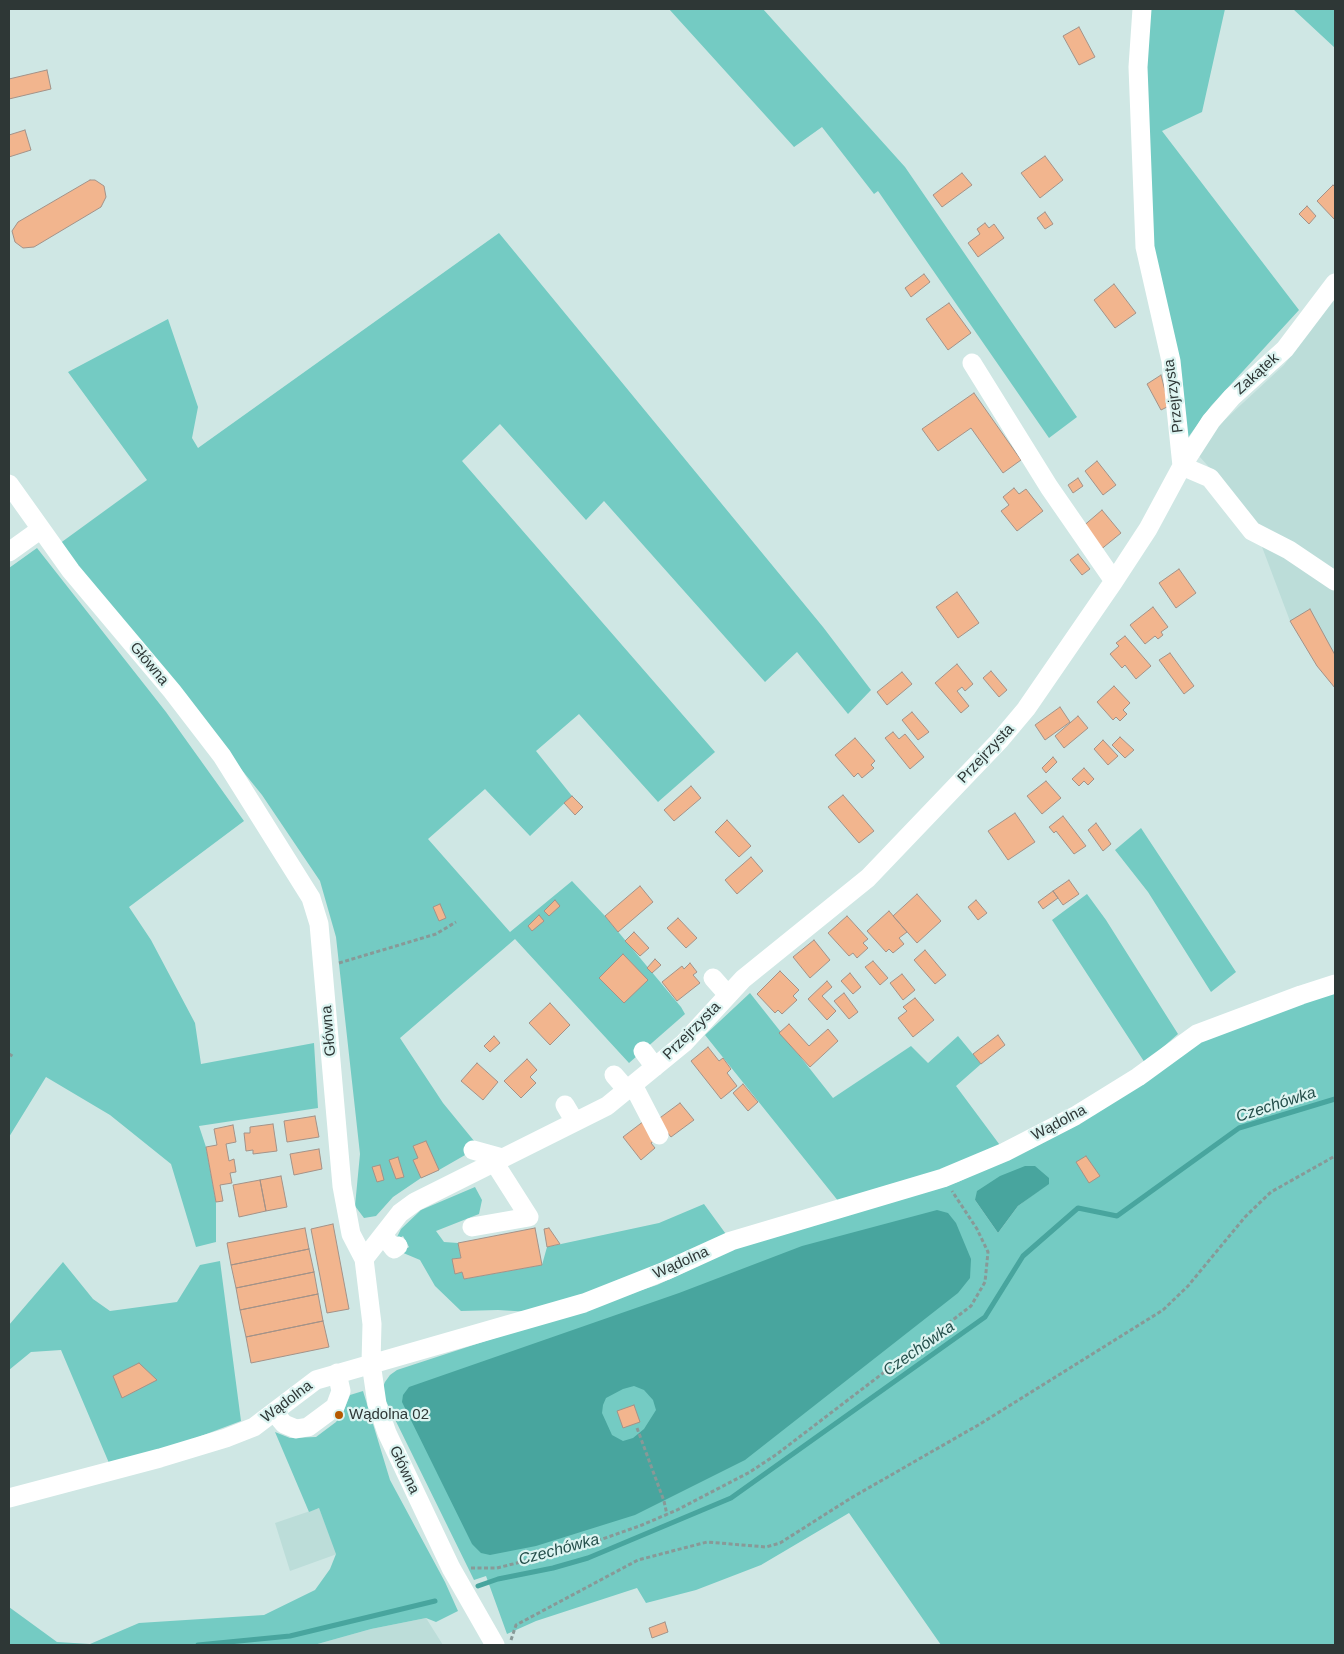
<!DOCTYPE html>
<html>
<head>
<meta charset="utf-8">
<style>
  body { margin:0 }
  #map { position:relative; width:1344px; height:1654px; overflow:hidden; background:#cfe7e4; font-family:Helvetica,sans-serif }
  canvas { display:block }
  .frame { position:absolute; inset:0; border:10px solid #2e3736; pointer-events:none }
</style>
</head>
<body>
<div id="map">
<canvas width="1344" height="1654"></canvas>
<div class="frame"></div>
</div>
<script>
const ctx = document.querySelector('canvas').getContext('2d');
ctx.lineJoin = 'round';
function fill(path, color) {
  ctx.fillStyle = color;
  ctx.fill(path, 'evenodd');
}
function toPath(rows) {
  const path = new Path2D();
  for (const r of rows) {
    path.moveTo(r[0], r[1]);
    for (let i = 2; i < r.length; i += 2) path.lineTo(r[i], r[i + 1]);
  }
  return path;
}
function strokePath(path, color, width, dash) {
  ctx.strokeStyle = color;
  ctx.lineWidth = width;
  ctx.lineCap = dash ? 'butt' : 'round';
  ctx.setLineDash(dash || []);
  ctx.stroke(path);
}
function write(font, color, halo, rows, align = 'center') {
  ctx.font = font + ' Helvetica,sans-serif';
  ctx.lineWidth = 4.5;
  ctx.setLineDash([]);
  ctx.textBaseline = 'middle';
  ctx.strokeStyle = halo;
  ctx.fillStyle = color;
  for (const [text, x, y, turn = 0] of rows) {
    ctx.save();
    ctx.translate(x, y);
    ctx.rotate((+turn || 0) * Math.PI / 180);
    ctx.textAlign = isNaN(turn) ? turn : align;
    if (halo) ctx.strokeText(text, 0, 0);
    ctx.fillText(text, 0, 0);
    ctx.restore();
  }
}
const built = toPath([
  [1335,296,1335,688,1317,666,1290,621,1250,515,1216,475,1199,456,1217,427,1284,365],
  [319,1508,337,1554,290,1571,275,1523],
  [426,1618,443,1645,314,1645,371,1629]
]);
const green = toPath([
  [669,9,763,9,905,167,1077,417,1049,438,878,191,874,194,822,127,794,147],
  [1149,9,1225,9,1202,112,1162,131,1299,310,1211,406,1187,439,1152,241,1145,65],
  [1293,9,1335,9,1335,48],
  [499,233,823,627,871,690,848,714,797,652,765,682,604,501,586,520,500,424,462,461,715,752,658,802,579,714,536,751,572,796,530,836,485,789,428,839,510,932,572,881,605,916,681,1007,685,1014,629,1063,515,939,400,1038,443,1103,479,1147,439,1170,421,1178,393,1197,376,1216,364,1218,355,1206,360,1154,336,937,320,881,262,795,59,544,147,480,68,372,168,319,198,407,192,438,198,448],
  [37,548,166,712,244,821,129,907,151,940,195,1023,201,1064,314,1043,318,1108,199,1126,206,1147,216,1202,216,1242,196,1247,171,1164,110,1115,46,1077,9,1137,9,568],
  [1141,828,1236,972,1211,992,1148,892,1115,850],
  [1087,894,1106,920,1178,1034,1145,1063,1052,920],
  [1335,990,1335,1645,941,1645,849,1513,761,1565,696,1590,646,1603,637,1588,536,1621,507,1634,486,1576,474,1580,384,1397,382,1389,385,1382,390,1375,397,1370,657,1285,745,1244,958,1182,1052,1136,1206,1035],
  [1049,1183,1018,1206,998,1233,975,1200],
  [750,993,833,1098,911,1046,928,1063,958,1036,981,1064,956,1086,1005,1152,843,1207,705,1035],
  [475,1187,482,1200,479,1214,436,1231,444,1242,458,1243,461,1258,453,1259,455,1273,462,1272,464,1279,542,1265,547,1247,659,1223,704,1204,731,1241,547,1313,498,1310,461,1311,435,1286,420,1260,401,1252,409,1247,403,1236,395,1241,401,1229,421,1210],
  [220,1261,241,1421,185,1442,109,1463,61,1350,31,1352,9,1370,9,1325,63,1262,93,1299,110,1311,177,1302,200,1265],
  [363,1391,390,1480,445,1582,458,1611,436,1622,426,1618,371,1629,314,1645,9,1645,9,1607,57,1642,90,1644,139,1623,264,1615,315,1590,330,1569,336,1554,319,1508,309,1512,275,1432,290,1438,316,1437,336,1422,344,1410,350,1395]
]);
const water = toPath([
  [1025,1166,1035,1166,1049,1178,1049,1184,1018,1206,998,1233,975,1200,977,1191,1000,1176],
  [937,1210,948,1213,956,1223,971,1259,970,1278,958,1293,745,1460,635,1515,536,1546,490,1555,481,1553,472,1544,402,1402,403,1395,409,1387,679,1293,802,1246],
  [634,1386,644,1390,653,1400,656,1410,644,1429,633,1438,623,1441,612,1435,602,1413,603,1405,606,1398,623,1389]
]);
const stream = toPath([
  [478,1586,498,1579,553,1568,588,1558,731,1498,985,1317,1023,1256,1078,1208,1117,1216,1239,1128,1335,1099],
  [198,1645,290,1636,435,1601]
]);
const building = toPath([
  [1079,27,1095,57,1079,65,1063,36,1079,27],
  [47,70,51,89,9,99,9,79,47,70],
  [25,130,31,150,9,157,9,135,25,130],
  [1045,156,1063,180,1040,198,1021,173,1045,156],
  [962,173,972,185,942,207,933,195,962,173],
  [90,180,95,180,104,186,106,197,101,207,34,247,23,248,15,242,12,231,18,222,90,180],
  [1333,185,1335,187,1335,220,1317,201,1333,185],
  [1307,206,1316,216,1309,224,1299,214,1307,206],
  [1045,212,1053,224,1045,229,1037,218,1045,212],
  [985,223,989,228,994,224,1004,238,978,257,968,243,980,234,977,229,985,223],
  [924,274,930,282,911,297,905,288,924,274],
  [1114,284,1136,313,1115,328,1094,300,1114,284],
  [949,303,971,333,948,350,926,319,949,303],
  [1161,375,1169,406,1161,410,1147,384,1161,375],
  [974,393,1021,460,1003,473,971,428,938,451,922,429,974,393],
  [1097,461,1116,485,1103,495,1085,471,1097,461],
  [1078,478,1083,486,1073,493,1068,485,1078,478],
  [1014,488,1019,494,1026,489,1043,511,1017,531,1001,511,1009,505,1003,497,1014,488],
  [1102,510,1121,533,1099,551,1081,528,1102,510],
  [1078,554,1090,569,1082,575,1070,560,1078,554],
  [1179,569,1196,593,1176,608,1159,583,1179,569],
  [957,592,979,623,958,638,936,607,957,592],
  [1153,607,1168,627,1161,632,1163,635,1158,639,1155,636,1145,644,1130,625,1153,607],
  [1310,609,1335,655,1335,688,1317,666,1290,621,1310,609],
  [1125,636,1151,666,1136,679,1125,665,1122,668,1110,654,1119,646,1116,643,1125,636],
  [1170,653,1194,686,1184,694,1159,660,1170,653],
  [957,664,973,684,965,691,962,687,957,691,969,706,961,713,935,683,957,664],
  [991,671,1007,690,999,697,983,678,991,671],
  [902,672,912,684,887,705,877,692,902,672],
  [1114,686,1130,703,1123,710,1127,714,1120,721,1116,717,1113,720,1097,702,1114,686],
  [1060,707,1070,722,1045,740,1035,725,1060,707],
  [912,712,929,732,918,740,902,720,912,712],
  [1078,716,1088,728,1064,748,1055,736,1078,716],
  [893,732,899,739,905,734,924,757,910,769,885,738,893,732],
  [1120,737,1134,750,1125,758,1112,745,1120,737],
  [855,738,875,761,871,765,874,768,862,778,858,773,854,777,835,755,855,738],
  [1103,740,1118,756,1108,765,1094,749,1103,740],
  [1053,757,1057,762,1046,773,1042,768,1053,757],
  [1084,768,1094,779,1088,785,1084,781,1079,786,1072,779,1084,768],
  [1046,781,1061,798,1042,814,1027,796,1046,781],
  [691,786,701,798,674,821,664,810,691,786],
  [843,795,874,831,859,843,828,807,843,795],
  [572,796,583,807,575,815,564,803,572,796],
  [1015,813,1035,842,1008,860,988,831,1015,813],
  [1063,816,1086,846,1074,854,1056,831,1054,833,1049,827,1063,816],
  [727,820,751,846,739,857,715,832,727,820],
  [1096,823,1111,844,1103,851,1088,830,1096,823],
  [751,857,763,871,737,894,725,880,751,857],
  [1069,880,1079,894,1063,905,1053,891,1069,880],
  [640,886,653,902,618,932,605,916,640,886],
  [1053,891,1058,898,1043,909,1038,902,1053,891],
  [917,894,941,921,917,943,893,916,917,894],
  [555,900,560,906,549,916,544,911,555,900],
  [976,900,987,913,978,920,968,907,976,900],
  [440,904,446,918,439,921,433,907,440,904],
  [889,911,907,932,899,938,904,944,893,953,889,949,886,952,867,931,889,911],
  [539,915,544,921,532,931,528,926,539,915],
  [847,916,868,939,863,943,868,948,857,958,853,953,849,956,828,933,847,916],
  [678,918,697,938,686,948,667,928,678,918],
  [634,932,649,948,640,956,625,941,634,932],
  [814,940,830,960,810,978,793,957,814,940],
  [925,950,946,975,935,984,914,960,925,950],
  [623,954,648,980,624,1003,599,978,623,954],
  [655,959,661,965,652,973,647,968,655,959],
  [873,961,888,978,880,985,865,967,873,961],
  [690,963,697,972,693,975,700,983,677,1001,662,982,682,966,684,969,690,963],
  [780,971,799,990,793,996,797,1000,782,1014,778,1010,775,1013,757,994,780,971],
  [850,973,861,987,853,994,841,981,850,973],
  [902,974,915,990,903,1000,890,983,902,974],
  [827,981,832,987,822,996,836,1011,827,1020,808,999,827,981],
  [844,993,858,1012,849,1019,834,1001,844,993],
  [915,998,934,1020,913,1037,898,1018,907,1011,903,1007,915,998],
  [550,1003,570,1025,550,1045,529,1023,550,1003],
  [789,1024,809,1046,828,1029,838,1041,810,1067,779,1033,789,1024],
  [998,1035,1005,1045,981,1064,973,1054,998,1035],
  [494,1036,500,1043,490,1052,484,1046,494,1036],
  [708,1047,719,1061,723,1058,731,1069,727,1073,737,1086,721,1099,691,1061,708,1047],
  [527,1059,537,1070,530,1077,536,1083,521,1098,504,1081,527,1059],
  [477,1063,498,1082,483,1100,461,1081,477,1063],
  [743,1084,758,1102,748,1111,733,1093,743,1084],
  [680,1103,694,1120,671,1137,657,1120,680,1103],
  [315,1116,319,1137,287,1142,284,1121,315,1116],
  [644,1121,657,1138,651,1143,655,1148,641,1160,623,1137,644,1121],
  [273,1124,277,1151,253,1154,253,1150,246,1151,244,1133,250,1133,250,1127,273,1124],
  [233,1125,236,1142,226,1144,229,1161,234,1159,236,1172,230,1173,232,1183,220,1185,223,1201,216,1202,206,1147,217,1145,214,1129,233,1125],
  [426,1141,439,1170,421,1178,413,1160,418,1158,413,1146,426,1141],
  [319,1149,322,1169,294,1175,290,1154,319,1149],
  [1086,1156,1100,1176,1089,1183,1076,1162,1086,1156],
  [398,1157,404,1177,396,1179,389,1160,398,1157],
  [380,1165,384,1180,377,1182,372,1167,380,1165],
  [281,1176,287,1207,266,1211,260,1180,281,1176],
  [260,1180,266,1211,239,1217,233,1185,260,1180],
  [333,1224,349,1309,327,1313,311,1229,333,1224],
  [305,1228,309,1249,231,1265,227,1243,305,1228],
  [535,1228,542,1265,464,1279,462,1272,455,1274,452,1259,461,1258,458,1243,535,1228],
  [549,1228,560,1244,547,1247,544,1229,549,1228],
  [309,1249,314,1272,236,1288,231,1265,309,1249],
  [314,1272,318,1294,240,1310,236,1288,314,1272],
  [318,1294,323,1321,246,1337,240,1310,318,1294],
  [323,1321,329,1347,251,1363,246,1337,323,1321],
  [139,1363,157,1380,122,1398,113,1376,139,1363],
  [634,1405,640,1422,623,1428,617,1411,634,1405],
  [665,1622,668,1632,652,1638,649,1628,665,1622]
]);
const path = toPath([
  [339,963,436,934,456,922],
  [9,1054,14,1057],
  [637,1428,664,1501,667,1515],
  [471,1568,497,1568,580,1547,642,1525,677,1510,750,1472,777,1454,971,1306,985,1282,988,1252,977,1229,952,1191],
  [511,1640,516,1625,638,1560,707,1542,766,1547,780,1543,851,1498,980,1424,1163,1310,1188,1286,1245,1217,1271,1192,1335,1156]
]);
const minor = toPath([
  [1142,9,1138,67,1145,247,1171,361,1182,466],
  [972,363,1049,487,1114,581],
  [1182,466,1210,478,1252,531,1289,550,1335,581],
  [9,484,71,571,172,691,222,756,311,898,319,924,342,1186,351,1234,364,1259,372,1324,371,1363,377,1404,387,1433,451,1568,495,1645],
  [9,552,41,529],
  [713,978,728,995],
  [643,1051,655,1067],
  [614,1075,627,1090],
  [633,1085,659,1135],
  [565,1105,575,1122],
  [473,1150,502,1158],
  [472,1227,529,1217,494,1162],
  [383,1235,394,1249,398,1246],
  [364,1259,400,1213,415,1202,607,1106,684,1043,743,979,868,878,1000,740,1026,709,1114,581,1148,529,1182,466,1211,421,1232,397,1285,349,1335,283],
  [274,1412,284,1424,296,1429,308,1427,335,1407,341,1391,337,1373],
  [9,1498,160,1458,226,1438,254,1427,316,1380,584,1303,665,1271,731,1241,943,1178,1005,1152,1075,1116,1138,1077,1197,1034,1301,995,1335,984]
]);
const markers = [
  [339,1415,5,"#b65901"]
];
const streetNames = [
  ["Zakątek",1257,374,-42],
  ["Przejrzysta",1174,396,-97],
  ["Główna",149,664,50],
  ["Przejrzysta",986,754,-47],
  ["Główna",329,1031,-95],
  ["Przejrzysta",692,1031,-45],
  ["Wądolna",1059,1123,-28],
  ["Wądolna",681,1263,-24],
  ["Wądolna",287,1402,-37],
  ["Główna",404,1470,65]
];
const poiNames = [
  ["Wądolna 02",349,1415]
];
const waterNames = [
  ["Czechówka",1276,1105,-18],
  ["Czechówka",919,1349,-35],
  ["Czechówka",559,1550,-15]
];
fill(built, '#bcddd9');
fill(green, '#74cbc3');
fill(water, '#48a59e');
strokePath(stream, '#48a59e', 5);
fill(building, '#f2b58e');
strokePath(building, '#a39288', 1);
strokePath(path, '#889997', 3, [4, 2.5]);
strokePath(minor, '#fff', 19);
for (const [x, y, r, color] of markers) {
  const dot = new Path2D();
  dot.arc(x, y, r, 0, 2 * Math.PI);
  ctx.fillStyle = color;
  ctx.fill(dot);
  strokePath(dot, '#dcf4f1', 2);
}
write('15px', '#2e3736', '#dcf4f1', streetNames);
write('15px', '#2e3736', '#dcf4f1', poiNames, 'left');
write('italic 16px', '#254f4b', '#dcf4f1', waterNames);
</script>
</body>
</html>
